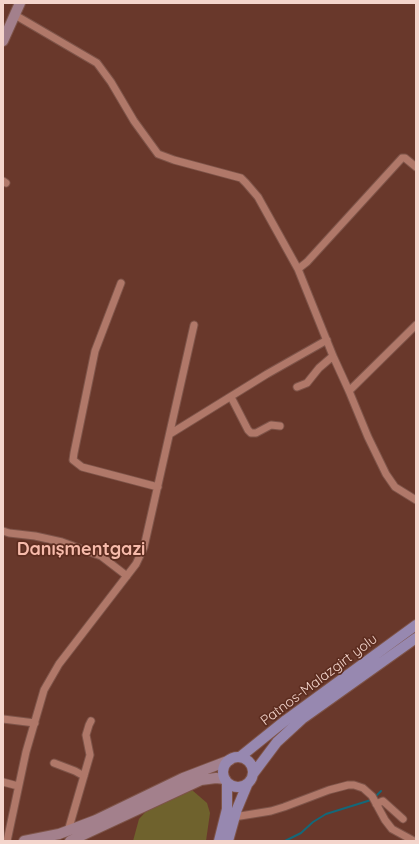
<!DOCTYPE html>
<html>
<head>
<meta charset="utf-8">
<style>
  body { margin:0 }
  #map { position:relative; width:419px; height:844px; overflow:hidden; background:#69382b; font-family:Quicksand,sans-serif }
  canvas { display:block }
  .frame { position:absolute; inset:0; border:4px solid #f4d5cc; pointer-events:none }
</style>
</head>
<body>
<div id="map">
<canvas width="419" height="844"></canvas>
<div class="frame"></div>
</div>
<script>
const ctx = document.querySelector('canvas').getContext('2d');
ctx.lineJoin = 'round';
function fill(path, color) {
  ctx.fillStyle = color;
  ctx.fill(path, 'evenodd');
}
function toPath(rows) {
  const path = new Path2D();
  for (const r of rows) {
    if (r.length === 3) {
      path.moveTo(r[0] + r[2], r[1]);
      path.arc(r[0], r[1], r[2], 0, 2 * Math.PI);
      continue;
    }
    path.moveTo(r[0], r[1]);
    for (let i = 2; i < r.length; i += 2) path.lineTo(r[i], r[i + 1]);
  }
  return path;
}
function strokePath(path, color, width, dash) {
  ctx.strokeStyle = color;
  ctx.lineWidth = width;
  ctx.lineCap = dash ? 'butt' : 'round';
  ctx.setLineDash(dash || []);
  ctx.stroke(path);
}
function write(font, color, halo, rows, align = 'center') {
  ctx.font = font + ' Quicksand,sans-serif';
  ctx.lineWidth = 3.5;
  ctx.setLineDash([]);
  ctx.textBaseline = 'middle';
  ctx.strokeStyle = halo;
  ctx.fillStyle = color;
  for (const [text, x, y, turn = 0] of rows) {
    ctx.save();
    ctx.translate(x, y);
    ctx.rotate((+turn || 0) * Math.PI / 180);
    ctx.textAlign = isNaN(turn) ? turn : align;
    if (halo) ctx.strokeText(text, 0, 0);
    ctx.fillText(text, 0, 0);
    ctx.restore();
  }
}
const green = toPath([
  [192,790,207,803,210,813,206,841,133,841,139,819,150,807,174,796]
]);
const stream = toPath([
  [375,797,381,791],
  [285,841,301,833,313,822,326,814,371,800]
]);
const street = toPath([
  [15,15,97,63,111,82,134,121,158,154,174,160,241,178,246,183,258,197,298,269,333,356,349,391,368,437,386,474,395,487,416,500],
  [3,181,6,183],
  [298,269,307,262,402,158,405,158,416,167],
  [121,283,95,351,74,453,73,460,82,467,158,487],
  [297,387,307,383,319,368,333,356],
  [349,391,416,325],
  [231,397,248,430,251,433,256,433,271,425,280,426],
  [170,434,267,374,327,340],
  [3,531,9,533,35,536,62,542,101,556,127,576],
  [3,719,35,723],
  [54,763,75,771,84,776],
  [3,782,18,786],
  [376,804,383,801,403,819],
  [234,817,271,811,284,807,329,790,348,785,354,785,363,788,372,796,385,820,392,829,414,841],
  [68,831,90,755,86,735,89,725,91,721],
  [7,841,26,752,44,690,59,664,136,564,144,547,194,325]
]);
const secondary = toPath([
  [3,41,20,3],
  [24,841,59,834,96,820,183,778,230,760],
  [70,841,201,780,216,778,225,779]
]);
const primary = toPath([
  [240,757,286,720,416,625],
  [238,772,15],
  [253,774,277,742,302,719,416,638],
  [219,841,227,809,227,783],
  [228,841,237,809,247,785]
]);
const streetNames = [
  ["Patnos-Malazgirt yolu",319,680,-37]
];
const districtNames = [
  ["Danışmentgazi",81,550]
];
fill(green, '#6f622d');
strokePath(stream, '#146879', 2);
strokePath(street, '#7e5449', 9);
strokePath(secondary, '#7e5449', 12);
strokePath(primary, '#7e5449', 12);
strokePath(street, '#b07869', 7);
strokePath(secondary, '#a3808c', 10);
strokePath(primary, '#9788b0', 10);
write('14px', '#f4d5cc', '#5d2d20', streetNames);
write('bold 18px', '#f7bbab', '#5d2d20', districtNames);
</script>
</body>
</html>
